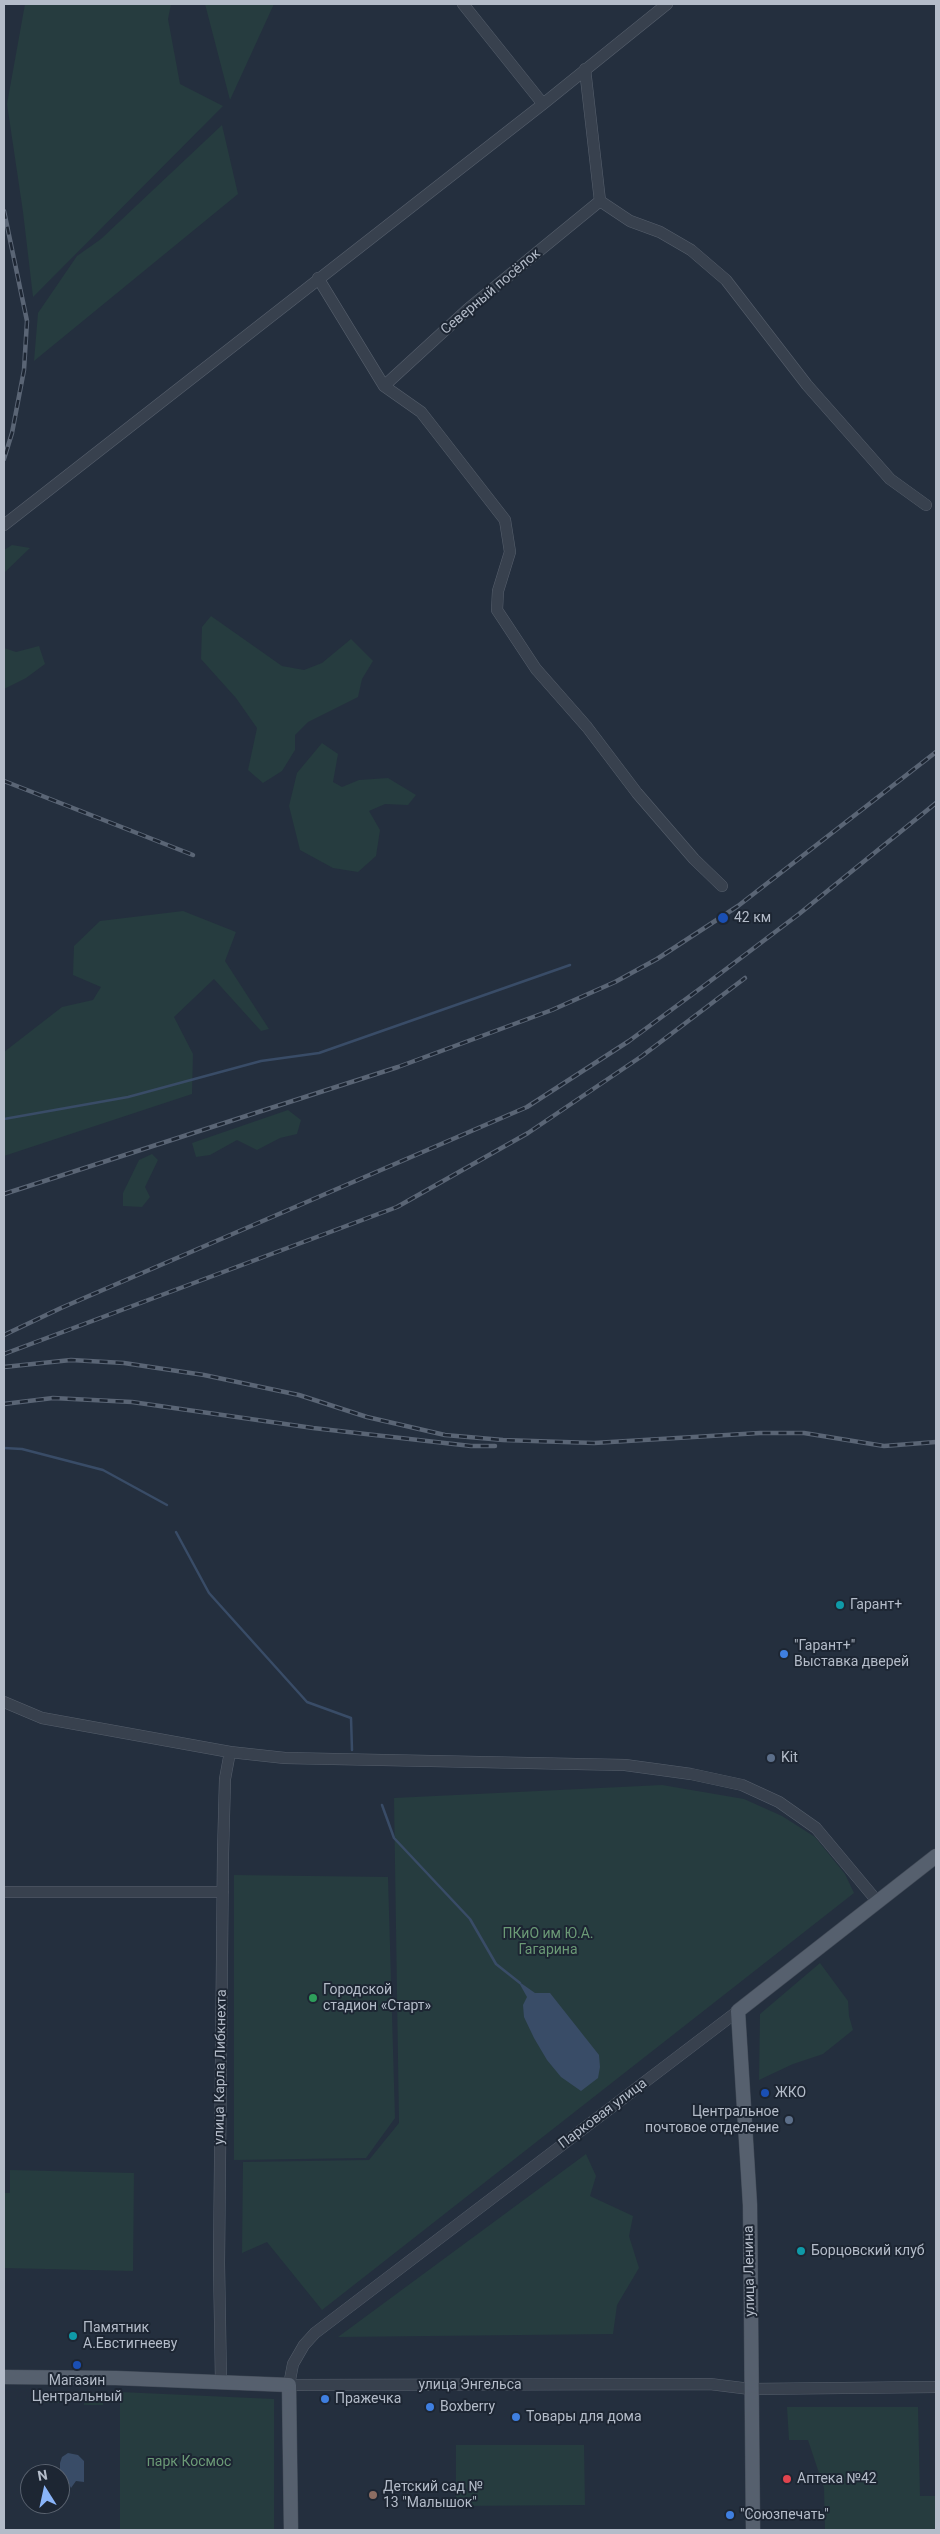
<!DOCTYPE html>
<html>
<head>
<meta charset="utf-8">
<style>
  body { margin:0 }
  #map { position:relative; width:940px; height:2534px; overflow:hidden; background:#242f3e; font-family:Roboto,sans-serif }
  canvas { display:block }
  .frame { position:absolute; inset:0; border:5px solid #b4bcc9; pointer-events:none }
  .north { position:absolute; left:20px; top:2464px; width:50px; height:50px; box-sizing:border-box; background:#1d2633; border:1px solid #59626f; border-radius:50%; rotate:350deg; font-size:14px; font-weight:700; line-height:20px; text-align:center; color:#b4bcc9 }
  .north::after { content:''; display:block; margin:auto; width:18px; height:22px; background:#8ab4f8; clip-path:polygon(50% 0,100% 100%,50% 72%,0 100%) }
</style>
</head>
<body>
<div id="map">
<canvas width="940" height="2534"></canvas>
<div class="frame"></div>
<div class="north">N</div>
</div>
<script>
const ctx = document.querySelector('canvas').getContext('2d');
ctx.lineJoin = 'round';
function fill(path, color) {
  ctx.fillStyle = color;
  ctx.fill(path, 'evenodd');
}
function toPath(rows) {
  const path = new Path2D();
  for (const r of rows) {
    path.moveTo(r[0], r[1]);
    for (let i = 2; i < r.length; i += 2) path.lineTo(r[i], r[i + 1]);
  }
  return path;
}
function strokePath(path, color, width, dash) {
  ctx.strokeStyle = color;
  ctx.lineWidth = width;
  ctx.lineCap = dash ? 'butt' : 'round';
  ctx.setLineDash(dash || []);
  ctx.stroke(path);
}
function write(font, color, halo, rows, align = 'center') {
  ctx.font = font + ' Roboto,sans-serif';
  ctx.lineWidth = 4;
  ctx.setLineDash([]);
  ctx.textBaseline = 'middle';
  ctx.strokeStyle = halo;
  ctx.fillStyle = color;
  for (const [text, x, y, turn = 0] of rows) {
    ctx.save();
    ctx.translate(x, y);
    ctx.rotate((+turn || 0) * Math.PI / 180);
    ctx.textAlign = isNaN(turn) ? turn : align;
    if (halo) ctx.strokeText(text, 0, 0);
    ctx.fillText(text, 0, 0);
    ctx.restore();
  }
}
const green = toPath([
  [25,4,171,4,168,19,180,84,223,106,33,297,23,212,7,104],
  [205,4,274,4,230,100],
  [222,125,238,194,34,361,38,313,77,256,101,239],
  [12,545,30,548,4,573,4,550],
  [211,616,282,666,304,670,322,663,351,639,373,661,362,679,358,697,308,722,295,735,295,750,282,771,263,783,248,770,257,728,236,698,201,659,202,627],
  [39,646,45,664,26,678,4,689,4,648,16,652],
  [322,743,338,754,333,782,342,787,359,780,388,778,416,795,408,805,385,804,369,811,380,830,376,856,358,872,333,868,300,850,289,806,297,773],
  [183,911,236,932,225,961,269,1029,261,1031,214,979,174,1017,193,1054,192,1094,4,1156,4,1052,62,1007,93,1000,101,987,73,975,74,946,100,921],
  [288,1110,301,1120,297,1134,280,1138,257,1150,237,1140,210,1155,196,1157,192,1143],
  [152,1154,158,1160,145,1187,150,1197,142,1207,123,1206,123,1193,139,1160],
  [662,1785,744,1799,782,1816,815,1837,845,1874,854,1893,322,2310,267,2242,242,2253,243,2162,369,2160,399,2123,394,1798],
  [234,1875,388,1877,395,2118,366,2158,234,2160],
  [820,1963,848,2001,849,2016,853,2030,823,2054,793,2064,759,2080,760,2014],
  [586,2154,596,2176,590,2196,633,2216,629,2236,639,2268,617,2305,613,2334,338,2337],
  [10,2170,134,2173,133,2271,4,2268,4,2193,10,2193],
  [42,2392,61,2392,61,2403,42,2403],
  [120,2392,274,2399,274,2530,120,2530],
  [84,2393,103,2394,103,2405,84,2405],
  [787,2407,918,2407,920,2496,936,2496,936,2530,825,2530,824,2488,808,2440,789,2440],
  [456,2445,584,2445,585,2505,456,2506]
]);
const water = toPath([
  [518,1981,535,1993,550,1993,599,2055,600,2067,598,2078,581,2091,561,2077,547,2060,534,2038,524,2017,523,2005,527,1997],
  [68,2453,78,2455,84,2461,84,2482,76,2481,71,2488,67,2480,60,2480,60,2463,62,2457]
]);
const stream = toPath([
  [4,1119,128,1097,261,1061,319,1053,570,965],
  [4,1448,22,1449,103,1470,167,1505],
  [176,1532,209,1593,307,1702,351,1718,352,1750],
  [382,1805,394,1838,470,1919,496,1964,520,1983]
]);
const minor = toPath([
  [463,4,543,104],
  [585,69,600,201,630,221,660,232,691,250,726,280,807,385,890,479,926,505],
  [318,278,384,386,421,412,505,520,510,552,498,591,497,610,536,669,587,727,637,793,694,859,722,886],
  [384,386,468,309,600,201],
  [4,525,543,104,667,4],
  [4,1702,42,1718,230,1752,285,1758,625,1765,691,1774,742,1785,779,1802,816,1828,877,1901],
  [4,1892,223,1892],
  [738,2011,315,2333,304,2345,293,2364,289,2385,710,2384,750,2389,936,2387],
  [221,2382,219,2263,223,1854,225,1779,230,1752]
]);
const major = toPath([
  [4,2377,116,2378,289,2385,291,2530],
  [753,2530,750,2205,738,2011,936,1856]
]);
const rail = toPath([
  [4,211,27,321,24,370,12,433,4,459],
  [4,781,193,855],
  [4,1194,398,1067,552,1010,615,982,657,959,738,906,936,752],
  [4,1335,61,1308,527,1107,629,1041,705,985,799,914,936,803],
  [4,1354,397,1207,528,1133,642,1056,745,978],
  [4,1367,71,1360,124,1363,204,1375,299,1395,367,1417,445,1435,503,1440,594,1443,760,1433,804,1433,884,1446,936,1442],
  [4,1404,53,1398,132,1402,313,1428,471,1446,495,1446]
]);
const markers = [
  [723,918,6,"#1a4fb4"],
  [840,1605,5,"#0f9aa8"],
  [784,1654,5,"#3f7fe0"],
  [771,1758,5,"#5c6f8a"],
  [313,1998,5,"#2e9e5b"],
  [765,2093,5,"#1a4fb4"],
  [789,2120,5,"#5c6f8a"],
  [801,2251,5,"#0f9aa8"],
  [73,2336,5,"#0f9aa8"],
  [77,2365,5,"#1a4fb4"],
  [325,2399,5,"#3f7fe0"],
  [430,2407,5,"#3f7fe0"],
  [516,2417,5,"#3f7fe0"],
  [787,2479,5,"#e0444e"],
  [373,2495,5,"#8d6e63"],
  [730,2515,5,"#3f7fe0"]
];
const streetNames = [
  ["Северный посёлок",491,292,-40],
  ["улица Карла Либкнехта",221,2067,-89],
  ["Парковая улица",603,2114,-37],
  ["улица Ленина",750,2271,-91],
  ["улица Энгельса",470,2385]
];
const poiNames = [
  ["42 км",734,918],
  ["Гарант+",850,1605],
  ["\"Гарант+\"",794,1646],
  ["Выставка дверей",794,1662],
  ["Kit",781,1758],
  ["Городской",323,1990],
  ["стадион «Старт»",323,2006],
  ["ЖКО",775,2093],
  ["Центральное",779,2112,"right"],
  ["почтовое отделение",779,2128,"right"],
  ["Борцовский клуб",811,2251],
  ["Памятник",83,2328],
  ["А.Евстигнееву",83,2344],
  ["Магазин",77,2381,"center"],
  ["Центральный",77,2397,"center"],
  ["Пражечка",335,2399],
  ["Boxberry",440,2407],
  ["Товары для дома",526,2417],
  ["Аптека №42",797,2479],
  ["Детский сад №",383,2487],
  ["13 \"Малышок\"",383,2503],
  ["\"Союзпечать\"",740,2515]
];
const parkNames = [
  ["ПКиО им Ю.А.",548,1934],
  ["Гагарина",548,1950],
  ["парк Космос",189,2462]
];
fill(green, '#263c3f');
fill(water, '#394c67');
strokePath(stream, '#394c67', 2.5);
strokePath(minor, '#565f6c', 12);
strokePath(major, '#414a57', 15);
strokePath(minor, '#38414e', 11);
strokePath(major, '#56606e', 14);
strokePath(rail, '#5a6575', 4.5);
strokePath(rail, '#1d2633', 2.5, [8]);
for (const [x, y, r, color] of markers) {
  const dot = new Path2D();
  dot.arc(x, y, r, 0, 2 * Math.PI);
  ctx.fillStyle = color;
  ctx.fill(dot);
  strokePath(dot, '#1d2633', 2);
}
write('14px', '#b4bcc9', '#1d2633', streetNames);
write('14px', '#b4bcc9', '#1d2633', poiNames, 'left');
write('14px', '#6b9a76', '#1d2633', parkNames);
</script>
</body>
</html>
